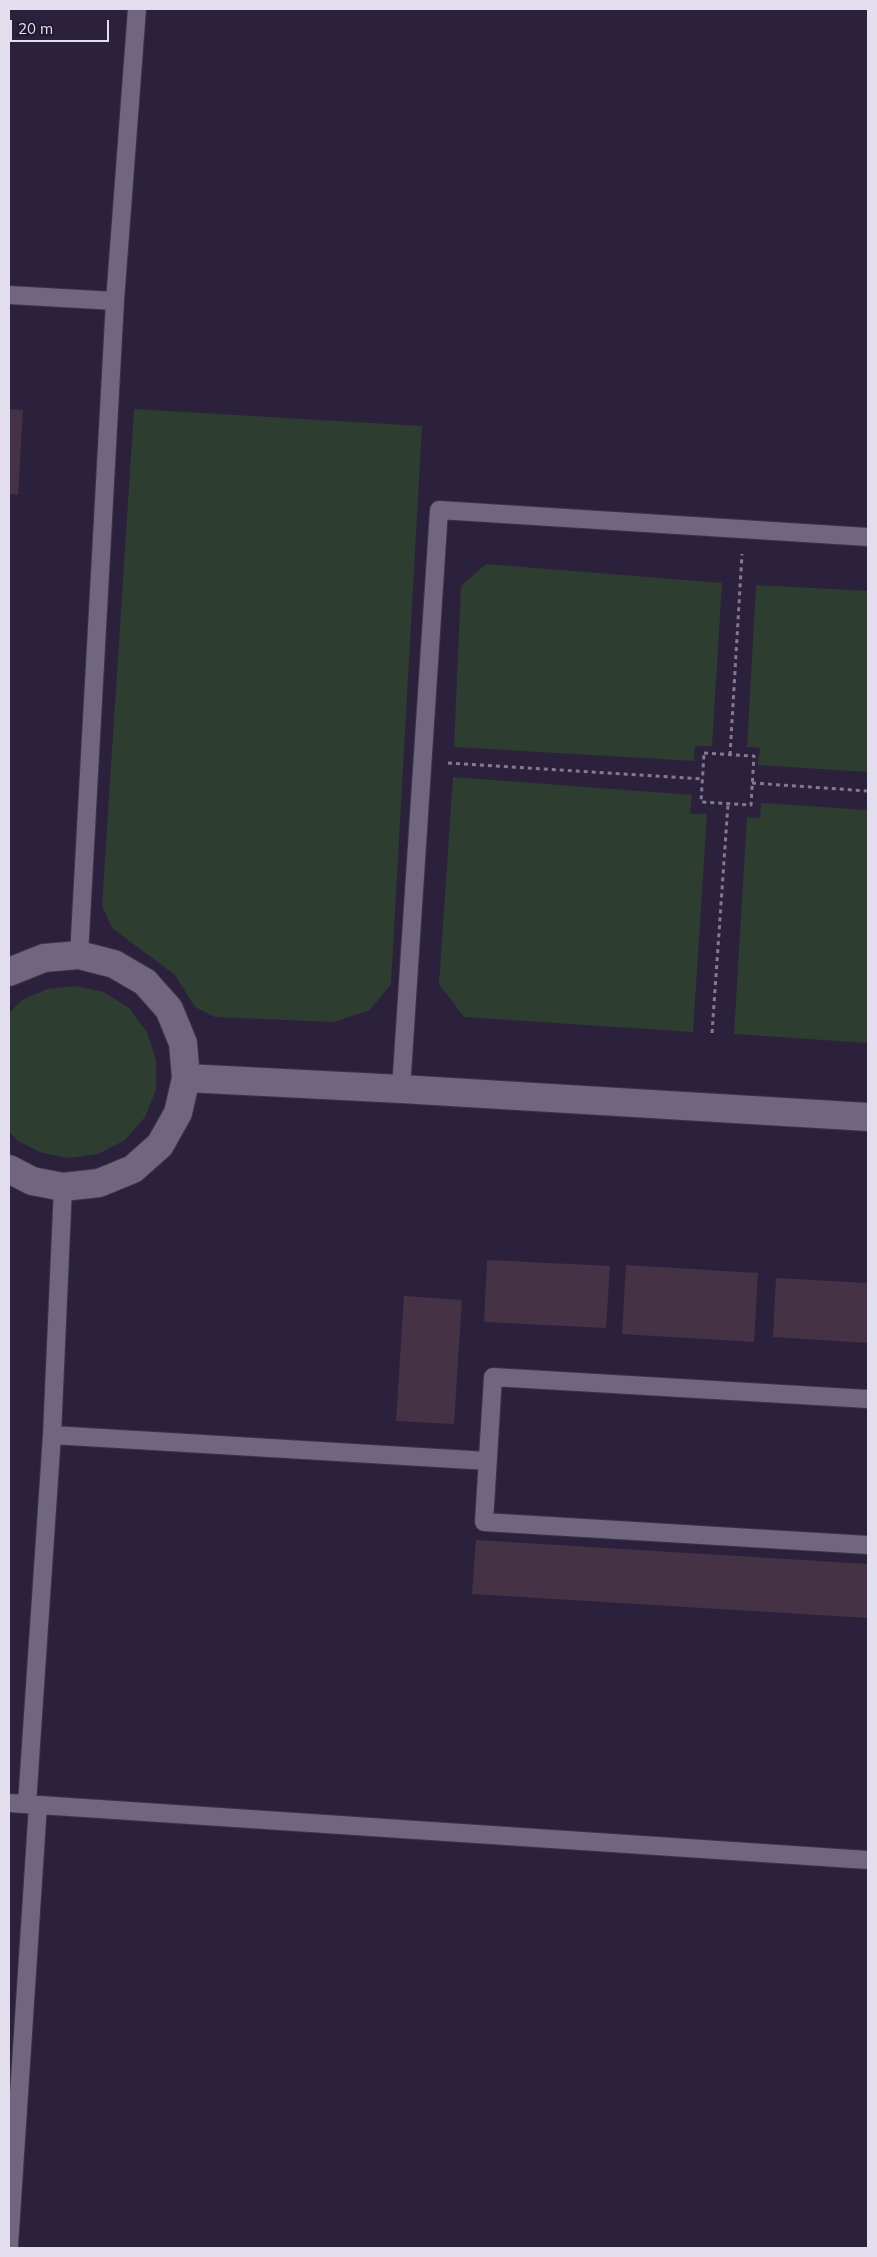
<!DOCTYPE html>
<html>
<head>
<meta charset="utf-8">
<style>
  body { margin:0 }
  #map { position:relative; width:877px; height:2257px; overflow:hidden; background:#22192f; font-family:Mulish,sans-serif }
  canvas { display:block }
  .frame { position:absolute; inset:0; border:10px solid #e3deed; pointer-events:none }
  .scale { position:absolute; left:10px; top:20px; width:99px; height:22px; box-sizing:border-box; border:2px solid #e3deed; border-top:0; padding-left:6px; font-size:15px; line-height:18px; white-space:nowrap; color:#e3deed; -webkit-text-stroke:4px #22192f; paint-order:stroke }
</style>
</head>
<body>
<div id="map">
<canvas width="877" height="2257"></canvas>
<div class="frame"></div>
<div class="scale">20 m</div>
</div>
<script>
const ctx = document.querySelector('canvas').getContext('2d');
ctx.lineJoin = 'round';
function fill(path, color) {
  ctx.fillStyle = color;
  ctx.fill(path, 'evenodd');
}
function toPath(rows) {
  const path = new Path2D();
  for (const r of rows) {
    path.moveTo(r[0], r[1]);
    for (let i = 2; i < r.length; i += 2) path.lineTo(r[i], r[i + 1]);
  }
  return path;
}
function strokePath(path, color, width, dash) {
  ctx.strokeStyle = color;
  ctx.lineWidth = width;
  ctx.lineCap = dash ? 'butt' : 'round';
  ctx.setLineDash(dash || []);
  ctx.stroke(path);
}
const built = toPath([
  [9,9,868,9,868,2248,9,2248]
]);
const green = toPath([
  [134,409,422,426,391,984,370,1010,334,1022,215,1017,195,1007,175,975,112,928,102,906],
  [486,564,722,583,712,746,695,746,694,761,454,747,461,586],
  [756,585,868,591,868,772,758,765,760,748,747,747],
  [453,777,692,795,690,814,707,814,693,1032,464,1017,439,984],
  [761,803,868,810,868,1043,734,1034,747,817,760,818],
  [75,986,104,992,129,1008,147,1032,156,1060,156,1090,145,1117,125,1140,98,1154,69,1158,42,1153,18,1141,9,1131,9,1013,22,1000,47,989]
]);
const building = toPath([
  [9,409,23,410,18,495,9,494],
  [487,1260,610,1266,606,1328,484,1322],
  [626,1265,758,1273,754,1342,622,1334],
  [776,1278,868,1283,868,1343,773,1337],
  [404,1296,462,1300,454,1424,396,1421],
  [476,1540,868,1564,868,1618,472,1594]
]);
const path = toPath([
  [704,753,754,756,751,805,701,802,704,753],
  [730,755,742,554],
  [448,763,703,779],
  [752,783,868,791],
  [712,1033,728,804]
]);
const lane = toPath([
  [9,295,115,301],
  [79,955,115,301,137,9],
  [401,1089,439,510,868,537],
  [868,1399,493,1377,484,1522,868,1545],
  [52,1435,488,1461],
  [9,1803,868,1860],
  [27,1804,52,1435,63,1187],
  [9,2246,38,1805]
]);
const street = toPath([
  [9,972,44,958,79,955,114,964,145,982,169,1009,183,1043,186,1078,178,1113,160,1145,133,1169,99,1183,63,1187,32,1181,9,1169],
  [186,1078,401,1089,868,1117]
]);
fill(built, '#2c213d');
fill(green, '#2d3d30');
fill(building, '#453245');
strokePath(lane, '#3b3445', 20);
strokePath(street, '#3b3445', 30);
strokePath(path, '#827b8e', 3, [4, 4]);
strokePath(lane, '#706680', 18);
strokePath(street, '#706680', 28);
</script>
</body>
</html>
